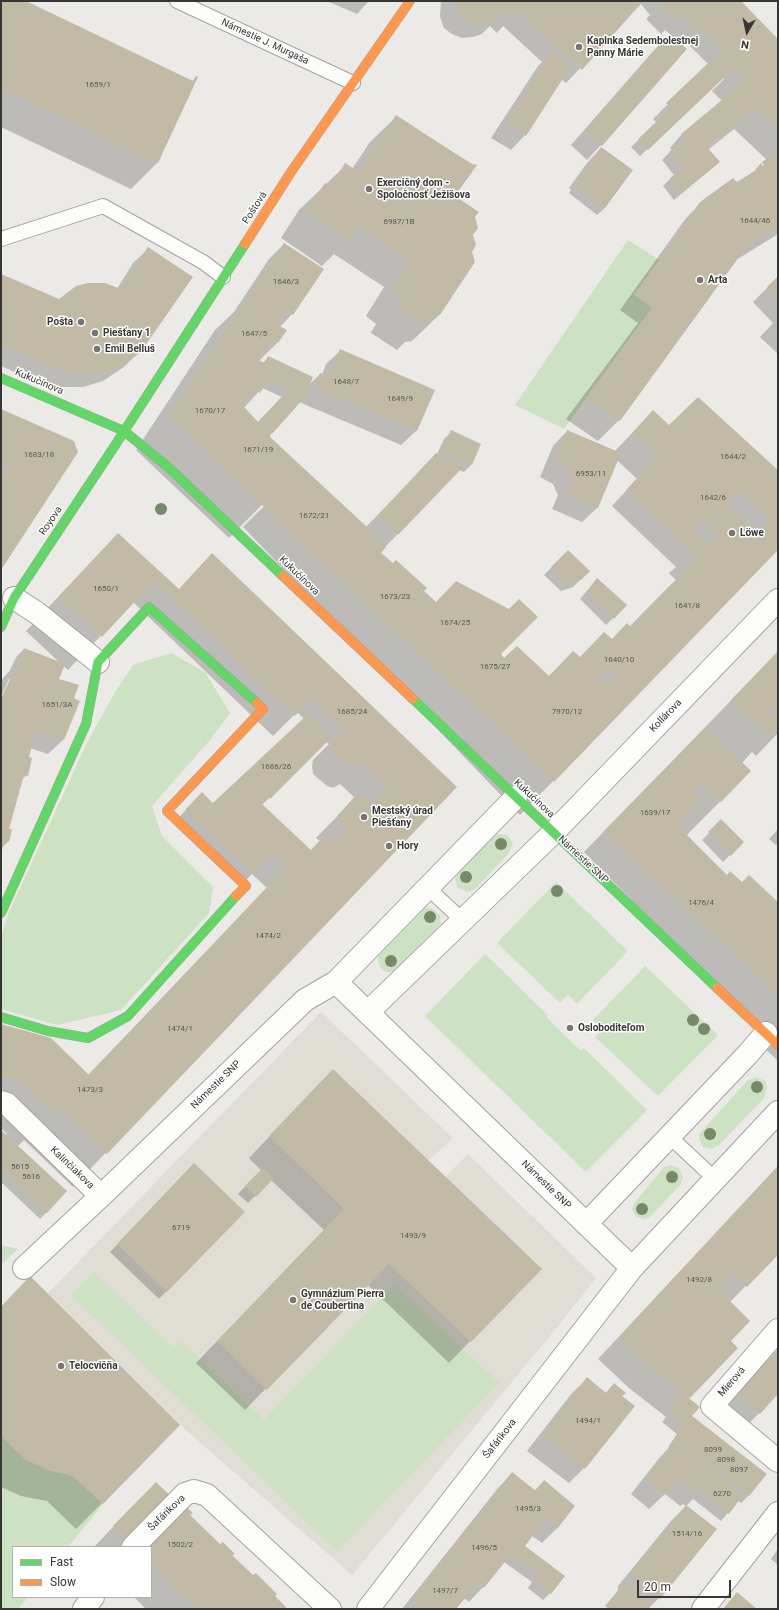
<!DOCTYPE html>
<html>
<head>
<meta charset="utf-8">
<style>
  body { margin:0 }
  #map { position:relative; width:779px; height:1610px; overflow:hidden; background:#eceae7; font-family:Roboto,sans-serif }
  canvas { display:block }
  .frame { position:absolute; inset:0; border:2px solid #363634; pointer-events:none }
  .legend { position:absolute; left:12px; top:1546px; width:140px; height:52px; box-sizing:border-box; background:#fff; border:1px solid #afafae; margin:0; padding:5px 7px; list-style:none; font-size:12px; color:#363634 }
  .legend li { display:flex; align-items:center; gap:8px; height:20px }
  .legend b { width:20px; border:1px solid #afafae }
  .north { position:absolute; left:727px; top:12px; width:40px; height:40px; -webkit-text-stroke:3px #fff; paint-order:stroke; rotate:189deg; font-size:11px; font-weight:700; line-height:16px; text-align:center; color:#363634 }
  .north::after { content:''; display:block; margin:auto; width:14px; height:18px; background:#363634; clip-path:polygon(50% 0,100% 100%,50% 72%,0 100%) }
  .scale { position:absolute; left:637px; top:1580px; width:94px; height:18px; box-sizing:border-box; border:2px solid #363634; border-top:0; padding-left:5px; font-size:12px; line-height:14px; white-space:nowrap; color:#363634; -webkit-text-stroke:3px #fff; paint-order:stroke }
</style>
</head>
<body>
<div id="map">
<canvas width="779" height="1610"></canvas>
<div class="frame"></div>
<ul class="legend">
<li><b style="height:5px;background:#63d668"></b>Fast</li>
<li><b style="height:5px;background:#ff974d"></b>Slow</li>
</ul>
<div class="north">N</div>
<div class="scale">20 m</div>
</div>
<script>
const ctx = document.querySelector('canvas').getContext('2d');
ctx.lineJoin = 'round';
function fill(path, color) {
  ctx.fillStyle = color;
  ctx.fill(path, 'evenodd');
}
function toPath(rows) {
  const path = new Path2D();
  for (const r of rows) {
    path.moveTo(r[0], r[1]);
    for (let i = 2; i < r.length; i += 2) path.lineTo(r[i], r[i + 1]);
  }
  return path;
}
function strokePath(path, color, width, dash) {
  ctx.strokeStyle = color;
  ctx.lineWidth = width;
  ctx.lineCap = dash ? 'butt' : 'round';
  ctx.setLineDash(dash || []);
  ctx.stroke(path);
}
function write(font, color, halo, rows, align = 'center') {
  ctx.font = font + ' Roboto,sans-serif';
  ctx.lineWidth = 3;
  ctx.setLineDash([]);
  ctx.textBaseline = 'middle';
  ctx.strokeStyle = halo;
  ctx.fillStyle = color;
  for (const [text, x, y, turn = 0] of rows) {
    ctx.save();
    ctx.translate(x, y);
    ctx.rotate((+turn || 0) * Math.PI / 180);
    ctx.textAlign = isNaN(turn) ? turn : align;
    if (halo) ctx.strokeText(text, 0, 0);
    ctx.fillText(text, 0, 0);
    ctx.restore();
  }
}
const built = toPath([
  [321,1012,453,1138,428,1161,445,1177,468,1154,596,1278,550,1336,352,1575,180,1425,73,1476,48,1470,25,1459,1,1436,1,1307,30,1276,48,1293]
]);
const green = toPath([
  [628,240,660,260,652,308,564,429,515,405],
  [171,653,205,672,230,713,211,739,152,806,162,836,213,887,209,913,121,1010,57,1025,1,1009,1,937,9,912,87,743,115,692,133,665],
  [499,834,507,835,513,842,509,853,475,889,467,892,457,887,455,878,459,872,492,837],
  [556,882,628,951,577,1004,568,995,560,1003,497,943],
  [426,907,435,910,440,916,441,924,395,972,387,972,381,969,378,961,378,956],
  [485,954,548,1015,547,1018,581,1051,584,1048,647,1110,586,1172,425,1016],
  [645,966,718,1035,658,1096,595,1037,603,1029,593,1020],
  [756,1077,765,1081,767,1088,764,1098,719,1145,711,1149,703,1147,699,1139,700,1133,747,1081],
  [671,1165,679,1168,683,1177,680,1185,650,1217,643,1219,636,1217,632,1209,635,1202,663,1168],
  [1,1245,18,1249,1,1265],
  [94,1272,173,1348,181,1341,264,1420,394,1285,499,1383,337,1551,71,1295],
  [1,1436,25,1459,48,1470,73,1476,103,1504,68,1547,13,1547,13,1597,28,1597,18,1609,1,1609]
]);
const shadow = toPath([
  [1,1,23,1,191,82,196,77,197,78,157,163,131,189,1,127],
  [327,1,369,1,357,14],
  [441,1,740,1,778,40,778,234,736,260,619,420,598,441,566,419,638,323,620,310,686,218,701,203,756,172,755,170,761,163,763,166,765,166,763,163,762,163,766,159,734,129,708,150,711,169,674,200,663,186,674,175,662,160,672,150,670,148,681,135,722,101,712,91,724,79,723,78,640,156,631,147,657,123,653,119,708,64,687,43,684,47,685,49,601,145,587,160,571,145,655,49,670,34,665,30,661,34,646,19,650,15,641,4,566,83,561,79,525,135,511,150,491,138,538,66,542,62,503,26,497,33,490,26,482,34,473,37,462,38,452,34,444,28,440,17],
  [397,116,454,197,474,217,472,235,439,315,412,341,405,342,397,350,371,333,376,324,366,316,384,287,334,254,322,266,281,238,299,210,346,165,352,169,370,142],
  [601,148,605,208,597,215,569,193,571,190,569,188,587,163],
  [284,244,292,314,280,327,286,330,277,343,259,361,263,363,269,357,308,386,320,374,322,375,326,364,341,350,434,390,416,431,401,445,299,402,270,431,271,434,269,438,365,528,437,454,444,439,451,432,480,445,471,465,464,472,459,470,368,565,422,591,499,654,524,700,580,658,611,640,629,627,676,580,669,573,676,567,612,506,637,479,617,460,597,508,582,522,552,509,558,495,553,484,540,477,553,446,567,431,615,451,632,433,669,426,778,472,778,549,520,815,243,527,266,504,263,504,229,538,136,450,215,330,234,312,269,259],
  [262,388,282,397,258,422,244,408],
  [148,249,139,352,124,367,103,381,83,387,58,387,33,380,1,366,1,275,59,300,117,289,133,263],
  [778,277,778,354,760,337,773,323,753,302],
  [1,410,74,442,1,569],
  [118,534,178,590,212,555,456,787,73,1187,24,1140,18,1146,47,1212,40,1219,1,1182,1,1131,6,1135,7,1134,1,1128,1,1025,88,1075,267,888,252,874,245,881,179,817,195,801,212,804,304,719,297,712,273,736,133,602,68,670,63,666,58,679,78,686,72,699,79,701,63,740,48,754,30,748,27,758,27,775,21,780,7,830,8,842,2,847,1,851,1,702,11,679,9,679,1,697,1,682,3,678,10,670,17,656,24,649,61,664,26,631],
  [326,742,329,744,313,760,312,766,313,774,327,786,333,788,340,784,355,798,316,838,320,841,311,851,262,805],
  [568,551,589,571,573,587,561,591,544,575],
  [597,579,613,618,606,625,580,599],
  [778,652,778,733,756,756,752,752,742,763,750,771,686,836,727,876,778,903,778,1061,756,1040,763,1033,584,852],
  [721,821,743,842,723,862,702,840],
  [778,829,778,843,776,845,769,839],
  [312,1092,540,1269,449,1363,367,1284,245,1410,196,1363,324,1230,271,1180,248,1203,238,1194,261,1170,249,1158],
  [194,1165,243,1212,159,1299,110,1252],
  [778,1166,778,1253,730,1302,729,1341,737,1348,688,1399,691,1416,765,1474,748,1496,741,1503,738,1501,721,1521,693,1499,686,1506,659,1598,648,1609,611,1609,618,1591,618,1586,671,1521,686,1506,683,1504,680,1506,665,1494,649,1509,631,1494,660,1457,669,1448,668,1447,677,1434,662,1422,666,1417,629,1388,598,1359],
  [30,1277,102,1503,76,1529,47,1501,21,1496,1,1487,1,1307],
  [778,1349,778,1393,739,1434,718,1415],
  [587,1379,606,1393,614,1384,622,1396,584,1468,569,1483,527,1451,572,1393],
  [512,1474,534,1491,544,1481,574,1506,556,1529,542,1543,532,1536,523,1546,550,1593,543,1600,528,1588,532,1582,504,1562,483,1587,469,1602,464,1598,455,1609,402,1609,498,1488],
  [130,1509,189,1516,220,1545,234,1554,232,1556,273,1596,283,1609,146,1609,134,1597,151,1597,151,1547,94,1547],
  [778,1549,778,1565,771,1559]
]);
const building = toPath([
  [1,1,26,1,193,81,196,76,198,77,158,163,1,89],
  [454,1,643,1,582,70,518,12,512,19,504,11,498,19,488,23,477,24,467,20,458,13],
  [663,1,741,1,778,39,778,130,756,108,707,147,720,162,682,193,670,178,682,168,669,152,685,139,681,134,722,100,743,80,732,70,648,150,638,139,671,108,666,103,723,49,703,29,699,33,680,16,676,20,660,4],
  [669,34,687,49,602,146,585,130],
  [553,50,571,66,526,136,505,123],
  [396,115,456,154,474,165,475,164,477,165,455,196,479,212,475,217,478,228,473,235,476,245,472,252,475,262,440,315,429,317,424,325,396,306,402,298,392,290,410,261,358,227,350,240,306,211,325,183,331,186,345,163,359,172],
  [601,147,633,170,605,208,575,185],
  [777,152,778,227,747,246,620,421,586,398,652,308,634,295,700,202,733,178,737,182,764,165,762,162],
  [284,243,324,269,293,315,287,312,278,325,287,330,278,343,272,339,259,360,264,363,268,356,313,377,305,397,272,434,271,433,270,437,366,526,386,547,381,553,393,563,396,560,427,588,424,591,436,602,456,581,509,609,519,599,538,617,501,654,504,658,517,646,549,676,573,651,580,657,604,632,612,639,627,623,632,628,641,619,639,617,697,558,626,490,657,457,632,433,653,410,669,425,698,397,778,470,778,550,554,782,498,727,442,677,169,416],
  [268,381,289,389,258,422,243,406,254,388,260,393],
  [739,491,769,520,759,530,752,524,749,527,726,505],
  [703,521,719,535,708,546,693,531],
  [605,670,608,674,612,670,618,676,609,685,596,679],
  [148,247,193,277,140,353,119,367,108,371,99,373,73,373,48,365,1,345,1,274,59,299,76,286,88,283,105,283,121,289],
  [778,276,778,299,767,287],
  [340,349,435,390,417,431,314,387,320,373,329,376],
  [1,409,74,441,78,452,1,570,1,475,5,477,10,466,1,463,2,458,1,457],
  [451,430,481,444,472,465,441,452],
  [567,430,621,453,598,508,566,495,572,479,568,469,554,463],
  [436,453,465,465,398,535,378,515],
  [118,533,179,589,212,553,457,787,107,1154,57,1107,53,1113,20,1081,1,1075,1,1024,51,1038,89,1075,287,866,273,853,253,874,185,810,202,792,213,803,308,714,331,738,270,799,269,797,262,804,311,850,325,835,334,843,349,828,337,816,359,792,372,804,388,787,362,763,355,767,348,765,333,753,332,745,334,738,340,734,348,734,312,698,295,716,154,581,102,637,58,597],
  [568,550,590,571,581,580,568,584,551,567],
  [597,578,627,605,614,619,587,591],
  [24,648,65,664,59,679,79,685,74,698,80,701,64,740,36,730,29,757,32,758,28,776,24,775,9,829,12,829,9,842,5,841,1,853,1,699],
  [778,651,778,712,772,706,768,710,778,719,778,727,769,737,731,700],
  [706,727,751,771,721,802,701,783,693,792,701,800,678,826,727,875,730,871,742,882,749,875,778,902,778,996,604,831],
  [721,819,744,842,731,856,708,832],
  [333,1069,542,1269,471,1342,389,1264,267,1390,217,1341,344,1209,269,1136],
  [1,1130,67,1191,47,1213,1,1168],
  [194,1163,245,1212,167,1292,117,1244],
  [778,1166,778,1255,747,1287,733,1273,718,1289,750,1321,731,1341,738,1348,690,1398,650,1367,619,1337],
  [263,1168,274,1178,256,1197,245,1186],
  [30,1276,180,1425,103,1504,73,1476,48,1470,25,1459,1,1436,1,1307],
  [778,1350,778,1394,760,1414,738,1393],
  [587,1377,606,1393,614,1383,626,1393,622,1396,635,1406,585,1469,541,1436],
  [684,1394,700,1407,692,1416,767,1474,749,1496,674,1439,684,1427,668,1414],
  [674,1441,743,1495,729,1514,698,1489,696,1492,678,1479,665,1495,644,1479],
  [512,1472,536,1491,544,1480,575,1506,557,1529,545,1520,525,1546,565,1576,551,1594,534,1580,539,1575,511,1554,484,1588,478,1583,456,1609,424,1609,412,1599],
  [156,1482,179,1504,181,1502,193,1513,190,1515,220,1544,223,1542,235,1554,232,1555,253,1575,256,1573,277,1594,275,1596,286,1607,285,1609,199,1609,185,1596,183,1597,170,1586,173,1583,151,1563,151,1547,135,1547,113,1526],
  [686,1505,717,1529,660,1599,631,1576,632,1570],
  [625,1582,651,1603,646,1609,609,1609,605,1606],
  [737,1592,757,1609,723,1609]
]);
const lane = toPath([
  [177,1,353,83],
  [1,239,103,206,203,262,223,277],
  [427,887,462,920],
  [669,1136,715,1179]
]);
const street = toPath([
  [14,598,37,613,98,662],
  [336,982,632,1268],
  [368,1012,554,832,778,600],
  [1,1102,7,1104,101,1196],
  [586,1224,747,1055,766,1033],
  [24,1268,101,1196,305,1000,336,982,516,797],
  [778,1330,712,1406,778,1461],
  [133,1547,185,1494,194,1491,207,1495,330,1609],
  [84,1609,93,1597],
  [368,1609,632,1268,778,1112],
  [703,1609,778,1513]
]);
const fast = toPath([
  [1,378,124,431,167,466,283,576],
  [1,627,14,598,112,450,245,244],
  [413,699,717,988],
  [1,913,86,724,98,662,149,607,257,703],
  [1,1017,48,1031,88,1038,128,1016,236,896]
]);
const slow = toPath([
  [245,244,291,172,410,1],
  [283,576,413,699],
  [236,896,246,886,167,811,263,709,257,703],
  [717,988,778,1045]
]);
const trees = [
  [161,509],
  [501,844],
  [466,877],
  [557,891],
  [430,917],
  [391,961],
  [693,1020],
  [704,1029],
  [757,1087],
  [710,1134],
  [672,1177],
  [642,1209]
];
const markers = [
  [579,47,4,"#767573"],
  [369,189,4,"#767573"],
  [700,280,4,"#767573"],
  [81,322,4,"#767573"],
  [95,333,4,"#767573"],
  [97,349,4,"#767573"],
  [732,533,4,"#767573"],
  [364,817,4,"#767573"],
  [389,846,4,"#767573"],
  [570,1028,4,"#767573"],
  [293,1300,4,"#767573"],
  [61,1366,4,"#767573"]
];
const numberNames = [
  ["1659/1",98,85],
  ["1644/46",755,221],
  ["6987/1B",399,222],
  ["1646/3",286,282],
  ["1647/5",254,334],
  ["1648/7",346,382],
  ["1649/9",400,399],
  ["1670/17",210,411],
  ["1671/19",258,450],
  ["1683/18",39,455],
  ["1644/2",733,457],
  ["6953/11",591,474],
  ["1642/6",713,498],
  ["1672/21",314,516],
  ["1650/1",106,589],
  ["1673/23",395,597],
  ["1641/8",687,606],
  ["1674/25",455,623],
  ["1640/10",619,660],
  ["1675/27",495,667],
  ["1651/3A",57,705],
  ["1685/24",352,712],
  ["7970/12",567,712],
  ["1686/26",276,767],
  ["1639/17",655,813],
  ["1476/4",701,903],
  ["1474/2",268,936],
  ["1474/1",180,1029],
  ["1473/3",90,1090],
  ["5615",20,1167],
  ["5616",31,1177],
  ["6719",181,1228],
  ["1493/9",413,1236],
  ["1492/8",699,1280],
  ["1494/1",588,1421],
  ["8099",713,1450],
  ["8098",726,1460],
  ["8097",739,1470],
  ["6270",722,1494],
  ["1495/3",528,1509],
  ["1514/16",687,1534],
  ["1502/2",180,1545],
  ["1496/5",484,1548],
  ["1497/7",445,1591]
];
const poiNames = [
  ["Kaplnka Sedembolestnej",587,41],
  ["Panny Márie",587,53],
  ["Exercičný dom -",377,183],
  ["Spoločnosť Ježišova",377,195],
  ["Arta",708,280],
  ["Pošta",73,322,"right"],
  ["Piešťany 1",103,333],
  ["Emil Belluš",105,349],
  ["Löwe",740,533],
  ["Mestský úrad",372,811],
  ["Piešťany",372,823],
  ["Hory",397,846],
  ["Osloboditeľom",578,1028],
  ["Gymnázium Pierra",301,1294],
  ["de Coubertina",301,1306],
  ["Telocvičňa",69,1366]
];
const streetNames = [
  ["Námestie J. Murgaša",265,42,25],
  ["Poštová",255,208,-57],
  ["Kukučínova",39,382,23],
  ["Royova",51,521,-56],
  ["Kukučínova",299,576,44],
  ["Kollárova",666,716,-46],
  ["Kukučínova",534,799,43],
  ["Námestie SNP",583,860,43],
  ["Námestie SNP",216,1085,-44],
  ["Kalinčiakova",72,1168,44],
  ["Námestie SNP",546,1185,44],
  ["Mierová",732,1382,-49],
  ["Šafárikova",500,1439,-52],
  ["Šafárikova",167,1513,-44]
];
fill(built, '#dfddd4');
fill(green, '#cce2c2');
fill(shadow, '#0003');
fill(building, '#c1bba6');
strokePath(lane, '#a3a2a0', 16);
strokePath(street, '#a3a2a0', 24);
strokePath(fast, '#a3a2a0', 10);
strokePath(slow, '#a3a2a0', 10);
strokePath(lane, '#fcfcfb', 14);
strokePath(street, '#fcfcfb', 22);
strokePath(fast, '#63d668', 9);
strokePath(slow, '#ff974d', 9);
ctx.fillStyle = '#768a68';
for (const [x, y] of trees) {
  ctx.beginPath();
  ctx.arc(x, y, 6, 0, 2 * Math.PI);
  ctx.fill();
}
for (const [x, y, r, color] of markers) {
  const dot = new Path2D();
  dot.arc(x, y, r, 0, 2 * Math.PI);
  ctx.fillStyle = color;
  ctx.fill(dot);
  strokePath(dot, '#fff', 1.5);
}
write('8px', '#595750', null, numberNames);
write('bold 10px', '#363634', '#fff', poiNames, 'left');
write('10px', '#363634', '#fff', streetNames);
</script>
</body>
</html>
